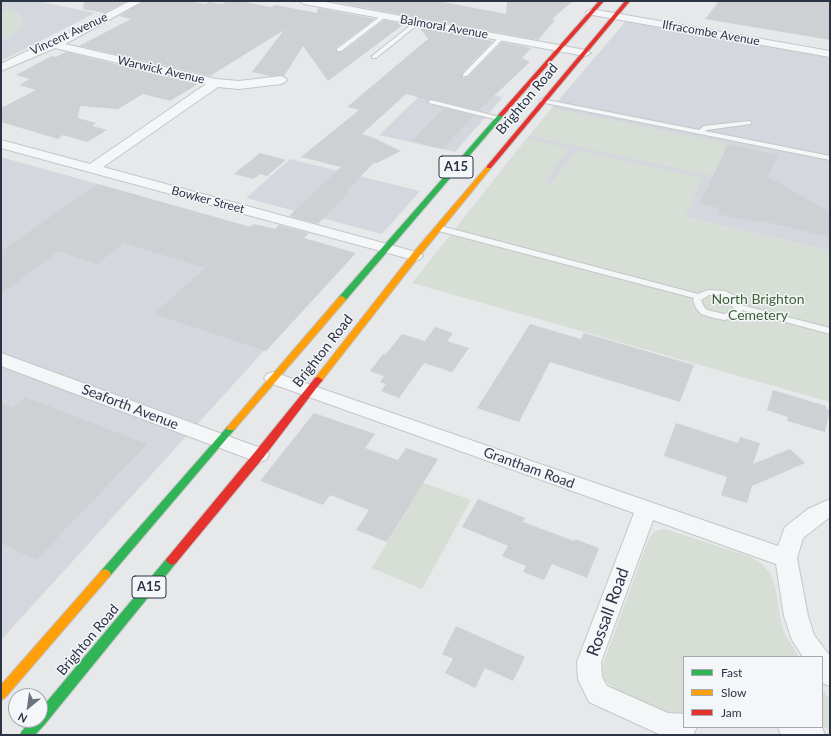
<!DOCTYPE html>
<html>
<head>
<meta charset="utf-8">
<style>
  body { margin:0 }
  #map { position:relative; width:831px; height:736px; overflow:hidden; background:#e6e8ea; font-family:Lato,sans-serif }
  canvas { display:block }
  .frame { position:absolute; inset:0; border:2px solid #2b3445; pointer-events:none }
  .legend { position:absolute; left:683px; top:656px; width:140px; height:72px; box-sizing:border-box; background:#f4f6f9; border:1px solid #a4a8b1; margin:0; padding:5px 7px; list-style:none; font-size:12px; color:#2b3445 }
  .legend li { display:flex; align-items:center; gap:8px; height:20px }
  .legend b { width:20px; border:1px solid #a4a8b1 }
  .north { position:absolute; left:8px; top:688px; width:40px; height:40px; box-sizing:border-box; background:#f4f6f9; border:1px solid #a4a8b1; border-radius:50%; rotate:209deg; font-size:11px; font-weight:700; line-height:16px; text-align:center; color:#2b3445 }
  .north::after { content:''; display:block; margin:auto; width:14px; height:18px; background:#6c737f; clip-path:polygon(50% 0,100% 100%,50% 72%,0 100%) }
</style>
</head>
<body>
<div id="map">
<canvas width="831" height="736"></canvas>
<div class="frame"></div>
<ul class="legend">
<li><b style="height:5px;background:#30b455"></b>Fast</li>
<li><b style="height:5px;background:#ff9f0a"></b>Slow</li>
<li><b style="height:5px;background:#e5322d"></b>Jam</li>
</ul>
<div class="north">N</div>
</div>
<script>
const ctx = document.querySelector('canvas').getContext('2d');
ctx.lineJoin = 'round';
function fill(path, color) {
  ctx.fillStyle = color;
  ctx.fill(path, 'evenodd');
}
function toPath(rows) {
  const path = new Path2D();
  for (const r of rows) {
    path.moveTo(r[0], r[1]);
    for (let i = 2; i < r.length; i += 2) path.lineTo(r[i], r[i + 1]);
  }
  return path;
}
function strokePath(path, color, width, dash) {
  ctx.strokeStyle = color;
  ctx.lineWidth = width;
  ctx.lineCap = dash ? 'butt' : 'round';
  ctx.setLineDash(dash || []);
  ctx.stroke(path);
}
function write(font, color, halo, rows, align = 'center') {
  ctx.font = font + ' Lato,sans-serif';
  ctx.lineWidth = 3;
  ctx.setLineDash([]);
  ctx.textBaseline = 'middle';
  ctx.strokeStyle = halo;
  ctx.fillStyle = color;
  for (const [text, x, y, turn = 0] of rows) {
    ctx.save();
    ctx.translate(x, y);
    ctx.rotate((+turn || 0) * Math.PI / 180);
    ctx.textAlign = isNaN(turn) ? turn : align;
    if (halo) ctx.strokeText(text, 0, 0);
    ctx.fillText(text, 0, 0);
    ctx.restore();
  }
}
const built = toPath([
  [1,1,37,1,95,13,1,61],
  [626,21,830,56,830,251,499,173,552,108],
  [433,83,503,97,455,152,379,135],
  [1,157,351,255,1,640],
  [290,159,420,191,382,234,246,198]
]);
const green = toPath([
  [1,9,9,10,20,14,24,20,19,28,11,36,1,41],
  [552,108,728,144,713,176,530,136],
  [527,138,569,148,544,184,550,185,576,150,703,178,685,217,830,251,830,402,412,283],
  [423,483,471,500,422,589,372,568],
  [665,529,751,557,762,564,770,573,775,586,780,617,784,633,799,657,684,657,684,713,678,714,662,711,615,689,604,680,602,667,649,538,655,531],
  [822,689,830,700,830,729,819,727,822,727]
]);
const building = toPath([
  [84,1,127,1,104,13,83,9],
  [144,1,189,1,205,4,208,2,222,4,228,1,239,1,271,7,276,5,317,13,318,8,375,19,336,48,337,52,342,52,384,20,404,24,328,81,303,46,284,76,270,76,252,72,284,30,210,76,79,46,131,19,119,16],
  [328,1,438,1,506,14,507,1,573,1,552,19,555,20,538,40],
  [719,1,830,1,830,40,705,19],
  [419,27,493,41,462,73,463,78,468,77,502,42,531,48,522,58,530,62,479,110,431,99,429,100,406,94,362,134,374,138,401,151,377,163,374,163,346,191,350,192,318,224,289,216,341,167,301,157,359,110,347,107,428,39],
  [66,52,198,84,170,101,143,94,118,109,80,106,78,118,96,123,92,126,107,130,87,142,63,135,58,139,1,122,1,108,36,90,19,85,30,79,16,75,48,58,52,56,56,57],
  [445,108,474,116,442,149,411,141],
  [728,144,778,155,768,177,830,212,830,237,762,221,761,223,718,214,720,208,700,204],
  [260,153,286,160,267,176,260,174,253,179,234,174],
  [98,184,250,227,254,224,275,229,279,225,309,233,304,238,356,253,266,351,154,314,205,268,124,243,97,264,59,251,1,294,1,251],
  [530,324,581,339,584,333,694,365,680,402,550,362,519,422,477,408],
  [435,327,453,333,447,341,469,348,452,372,424,363,399,398,381,391,386,384,380,382,384,376,370,371,383,354,385,355,402,334,425,341],
  [773,390,826,406,826,409,830,410,825,432,787,421,788,417,767,410],
  [25,397,147,444,36,560,1,543,1,403,13,408],
  [314,413,375,434,365,448,398,460,406,448,438,459,387,542,356,530,369,510,330,495,323,505,260,481],
  [676,423,738,443,740,437,760,443,753,464,790,449,805,463,752,486,747,503,721,495,727,477,664,456],
  [478,499,525,518,523,522,574,541,575,539,599,548,587,578,552,564,544,580,523,572,526,566,502,556,508,546,462,527],
  [456,626,525,657,513,681,485,668,475,688,445,673,453,659,442,654]
]);
const lane = toPath([
  [382,15,387,16,341,51,337,51,337,49,382,15],
  [416,21,421,22,376,58,372,58,372,56,416,21],
  [500,36,505,37,467,76,463,76,463,74,500,36],
  [542,99,699,130,704,126,749,121,751,122,751,124,706,130,705,131,830,156,830,160,540,102,540,100,542,99],
  [431,100,500,117,501,118,498,120,429,103,428,102,431,100],
  [435,226,441,226,698,294,708,290,725,291,737,297,741,305,830,328,830,334,742,310,741,313,733,318,724,320,714,318,701,314,696,308,693,300,694,298,435,230,435,226],
  [709,295,720,295,731,301,734,310,724,314,707,310,704,307,701,300,709,295]
]);
const street = toPath([
  [130,1,143,1,65,44,216,79,239,81,281,76,285,78,287,80,285,82,281,84,239,89,218,87,103,167,420,253,423,256,420,259,415,261,410,259,1,148,1,140,90,164,206,84,55,48,1,71,1,64,25,52,56,40,130,1],
  [299,1,320,1,585,50,591,53,585,56,304,4,299,1],
  [591,9,830,51,830,57,587,14,586,12,591,9],
  [1,353,266,450,269,455,266,460,259,462,252,460,1,366,1,353],
  [273,372,778,546,785,527,808,509,830,499,830,517,803,538,797,558,808,616,814,635,830,656,830,686,822,683,822,657,803,657,792,640,784,616,776,564,653,520,601,662,602,677,607,686,668,713,684,714,684,727,697,727,693,735,661,735,589,702,578,679,577,662,634,513,267,382,264,378,267,374,273,372],
  [778,727,822,727,825,735,781,735,778,727]
]);
const fast = toPath([
  [499,114,504,115,345,301,339,301,338,299,339,297,499,114],
  [231,425,234,426,236,428,234,430,109,577,105,579,101,577,99,574,101,571,228,426,231,425],
  [172,555,176,557,178,560,176,563,45,724,35,735,20,735,22,731,32,720,40,720,40,710,168,557,172,555]
]);
const slow = toPath([
  [489,165,491,166,491,168,418,258,321,382,315,382,313,380,315,378,412,254,487,166,489,165],
  [342,296,346,299,345,301,234,430,228,430,226,428,228,426,339,297,342,296],
  [105,569,109,571,111,574,109,577,5,698,1,700,1,685,101,571,105,569]
]);
const jam = toPath([
  [599,1,604,1,503,116,499,116,499,114,599,1],
  [625,1,630,1,491,168,487,168,487,166,625,1],
  [318,377,323,380,321,382,263,458,176,563,172,565,168,563,166,560,168,557,255,452,315,378,318,377]
]);
const farStreetnames = [
  ["Balmoral Avenue",444,27,10],
  ["Ilfracombe Avenue",711,33,10],
  ["Vincent Avenue",69,34,-25],
  ["Warwick Avenue",161,70,13],
  ["Bowker Street",208,200,15]
];
const shields = [
  [456,167,34],
  [149,587,34]
];
const shieldNames = [
  ["A15",456,167],
  ["A15",149,587]
];
const streetNames = [
  ["Brighton Road",527,99,-50],
  ["Brighton Road",323,351,-52],
  ["Seaforth Avenue",130,407,21],
  ["Grantham Road",529,468,20],
  ["Brighton Road",88,640,-50]
];
const parkNames = [
  ["North Brighton",758,299],
  ["Cemetery",758,315]
];
const nearStreetnames = [
  ["Rossall Road",608,612,-70]
];
fill(built, '#d4d7dd');
fill(green, '#d6ded6');
fill(building, '#ced0d3');
strokePath(lane, '#c4c6c8', 2);
strokePath(street, '#c4c6c8', 2);
strokePath(fast, '#c2c5c8', 2);
strokePath(slow, '#c2c5c8', 2);
strokePath(jam, '#c2c5c8', 2);
fill(lane, '#f5f6f7');
fill(street, '#f5f6f7');
fill(fast, '#30b455');
fill(slow, '#ff9f0a');
fill(jam, '#e5322d');
write('12px', '#2b3445', '#f4f6f9', farStreetnames);
for (const [x, y, w] of shields) {
  const box = new Path2D();
  box.roundRect(x - w / 2, y - 11, w, 22, 3);
  ctx.fillStyle = '#f4f6f9';
  ctx.fill(box);
  strokePath(box, '#2b3445', 1);
}
write('bold 13px', '#2b3445', null, shieldNames);
write('14px', '#2b3445', '#f4f6f9', streetNames);
write('14px', '#3f6138', '#f4f6f9', parkNames);
write('17px', '#2b3445', '#f4f6f9', nearStreetnames);
</script>
</body>
</html>
